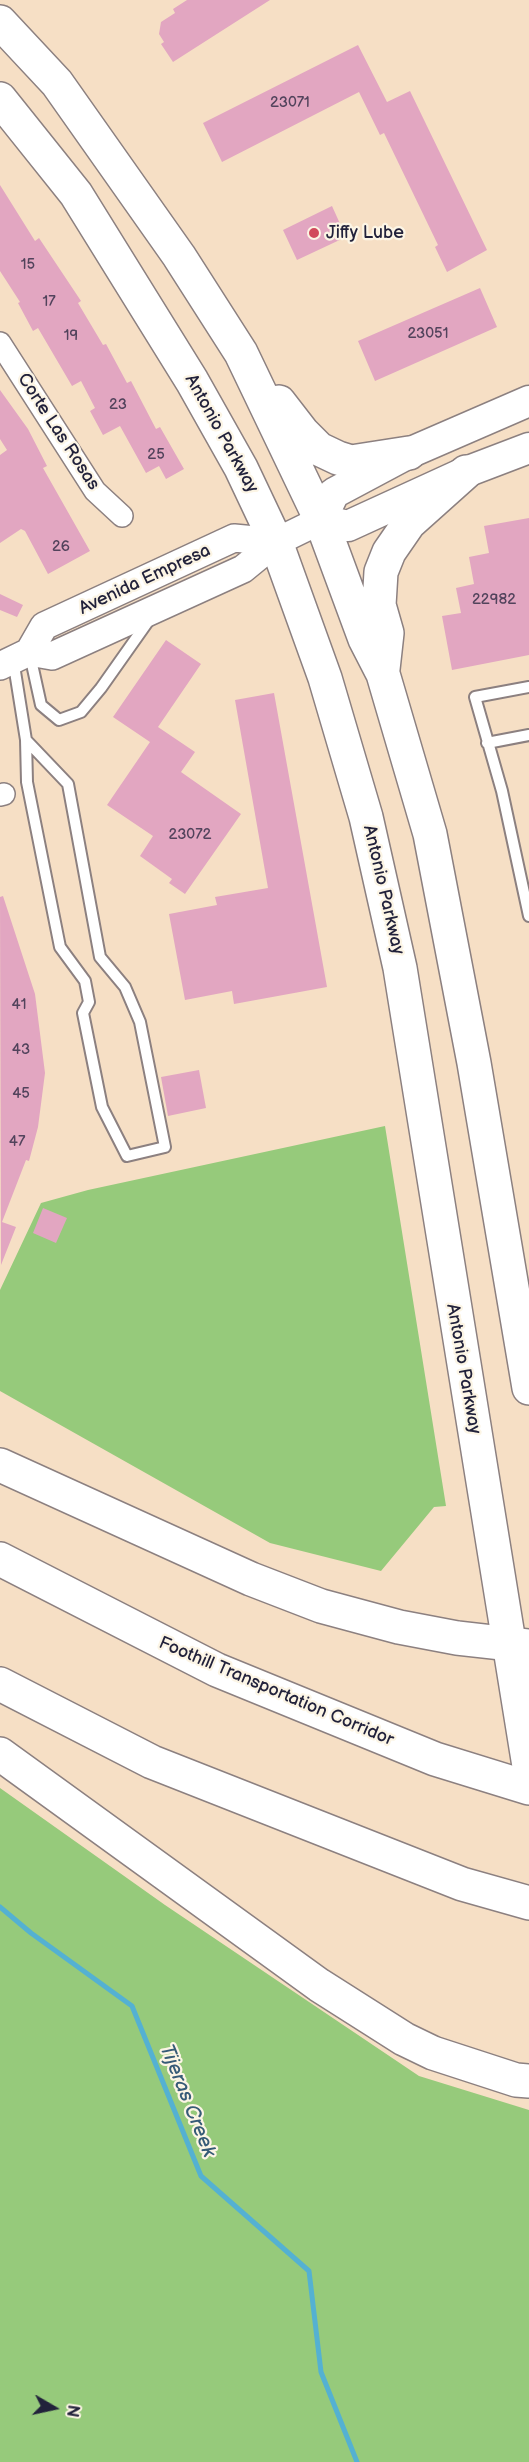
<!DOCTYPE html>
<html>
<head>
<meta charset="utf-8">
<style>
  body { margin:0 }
  #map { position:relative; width:529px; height:2462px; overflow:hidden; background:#f6dfc5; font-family:"Balsamiq Sans",sans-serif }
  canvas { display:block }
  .north { position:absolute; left:24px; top:2378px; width:60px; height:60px; -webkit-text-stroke:4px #fcf5e5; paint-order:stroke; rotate:99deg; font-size:16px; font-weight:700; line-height:24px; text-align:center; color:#22223b }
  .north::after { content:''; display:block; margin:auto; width:21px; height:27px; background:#22223b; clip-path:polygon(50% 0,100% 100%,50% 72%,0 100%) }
</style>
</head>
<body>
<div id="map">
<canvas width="529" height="2462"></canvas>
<div class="north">N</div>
</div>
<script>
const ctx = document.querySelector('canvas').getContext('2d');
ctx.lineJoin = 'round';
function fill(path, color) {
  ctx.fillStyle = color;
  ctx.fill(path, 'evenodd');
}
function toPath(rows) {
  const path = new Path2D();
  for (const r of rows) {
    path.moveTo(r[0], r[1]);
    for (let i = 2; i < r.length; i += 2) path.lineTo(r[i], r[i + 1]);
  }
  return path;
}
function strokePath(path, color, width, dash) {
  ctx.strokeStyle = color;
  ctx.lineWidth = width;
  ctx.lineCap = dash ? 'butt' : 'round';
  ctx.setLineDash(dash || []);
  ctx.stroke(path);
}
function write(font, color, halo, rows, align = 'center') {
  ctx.font = font + ' "Balsamiq Sans",sans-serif';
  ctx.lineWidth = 4.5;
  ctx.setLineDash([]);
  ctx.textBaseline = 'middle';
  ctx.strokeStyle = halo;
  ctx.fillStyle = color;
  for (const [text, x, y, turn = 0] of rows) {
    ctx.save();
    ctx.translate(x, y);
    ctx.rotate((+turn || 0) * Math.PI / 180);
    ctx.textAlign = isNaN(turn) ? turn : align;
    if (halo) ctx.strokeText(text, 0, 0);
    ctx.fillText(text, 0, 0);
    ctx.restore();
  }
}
const green = toPath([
  [385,1126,446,1506,434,1507,381,1571,270,1543,0,1391,0,1290,41,1203,88,1190],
  [0,1788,165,1905,419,2076,529,2110,529,2462,0,2462]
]);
const stream = toPath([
  [0,1907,31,1933,132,2006,201,2176,309,2271,321,2372,357,2462]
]);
const building = toPath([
  [187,0,270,0,173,62,161,44,164,42,159,34,161,22,175,13,173,9],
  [358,45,387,102,410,91,487,250,447,272,435,247,438,245,384,133,380,135,359,92,222,162,203,123],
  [0,185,35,241,39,238,81,301,78,303,103,345,106,344,127,383,131,381,156,429,160,427,184,469,166,479,159,466,146,473,120,426,103,435,90,411,95,408,81,381,72,386,38,328,33,331,18,303,20,302,0,271],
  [332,206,346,237,297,260,283,230],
  [480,288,497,327,375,381,358,341],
  [0,390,28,429,47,466,43,468,90,551,48,574,25,531,21,529,0,543,0,455,7,450,0,439],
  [529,518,529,655,452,670,442,616,461,613,456,588,474,584,469,557,489,553,484,526],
  [0,594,23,605,17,617,0,610],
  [166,640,201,664,158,727,195,752,181,772,241,814,185,894,169,883,172,879,140,856,153,836,107,805,150,742,113,717],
  [274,693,327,987,234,1004,232,991,185,1000,169,914,217,905,215,897,268,888,235,700],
  [3,896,35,994,45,1073,38,1127,29,1161,26,1160,2,1222,16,1227,1,1265,0,897],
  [199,1070,206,1108,168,1116,161,1077],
  [43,1208,67,1218,56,1243,33,1233]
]);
const service = toPath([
  [30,655,41,705,59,720,81,712,101,688,149,620],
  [13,659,26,740,27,782,60,947,85,981,89,1002,83,1013,102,1107,127,1156,165,1147,140,1022,125,987,100,957,68,784,26,740],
  [529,687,475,697,502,791,529,916],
  [487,743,529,735]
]);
const minor = toPath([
  [0,343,95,491,122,516],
  [0,795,4,794]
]);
const tertiary = toPath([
  [29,652,52,656,243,569,276,542,321,520],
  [0,666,29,652,44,626,234,538,276,542]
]);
const secondary = toPath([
  [529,401,409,453,334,493,321,520,348,526,466,472,529,448]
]);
const primary = toPath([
  [0,22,57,83,179,256,241,353,321,520,365,639,383,674,430,834,474,1063,529,1388],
  [0,99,76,194,192,381,241,468,276,542,325,678,366,817,400,968,529,1766],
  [279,402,303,433,319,449,338,458,351,462,409,453],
  [383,669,387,633,379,605,381,572,389,552,409,523,466,472]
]);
const motorway = toPath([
  [0,1465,251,1579,321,1606,399,1627,457,1638,529,1646],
  [0,1559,217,1670,435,1759,529,1788],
  [0,1684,152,1762,462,1884,529,1903],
  [0,1754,319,1985,404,2039,433,2053,516,2080,529,2081]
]);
const markers = [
  [314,233,6,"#d1495b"]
];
const numberNames = [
  ["23071",290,103],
  ["15",28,265],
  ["17",49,302],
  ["23051",428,334],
  ["19",71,336],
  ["23",118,405],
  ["25",156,455],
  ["26",61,547],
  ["22982",494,600],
  ["23072",190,835],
  ["41",19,1005],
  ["43",21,1050],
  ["45",21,1094],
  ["47",17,1142]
];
const poiNames = [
  ["Jiffy Lube",326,233]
];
const streetNames = [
  ["Corte Las Rosas",58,432,57],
  ["Antonio Parkway",221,434,61],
  ["Avenida Empresa",145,580,-25],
  ["Antonio Parkway",383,890,77],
  ["Antonio Parkway",463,1369,80],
  ["Foothill Transportation Corridor",276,1692,23]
];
const waterNames = [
  ["Tijeras Creek",187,2101,68]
];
fill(green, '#96ca7b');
strokePath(stream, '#54b1d2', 5);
fill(building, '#e2a6c1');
strokePath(service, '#8c8080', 14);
strokePath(minor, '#8c8080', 24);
strokePath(tertiary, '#8c8080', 30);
strokePath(secondary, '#8c8080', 33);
strokePath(primary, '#8c8080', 36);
strokePath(motorway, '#8c8080', 36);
strokePath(service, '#fff', 10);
strokePath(minor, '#fff', 21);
strokePath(tertiary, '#fff', 27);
strokePath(secondary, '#fff', 30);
strokePath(primary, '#fff', 33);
strokePath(motorway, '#fff', 33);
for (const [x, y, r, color] of markers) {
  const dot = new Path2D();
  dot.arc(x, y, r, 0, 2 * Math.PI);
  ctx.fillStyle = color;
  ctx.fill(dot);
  strokePath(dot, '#fcf5e5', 2);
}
write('15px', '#52435c', null, numberNames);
write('18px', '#22223b', '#fcf5e5', poiNames, 'left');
write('18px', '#22223b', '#fcf5e5', streetNames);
write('italic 20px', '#365b77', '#fcf5e5', waterNames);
</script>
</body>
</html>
